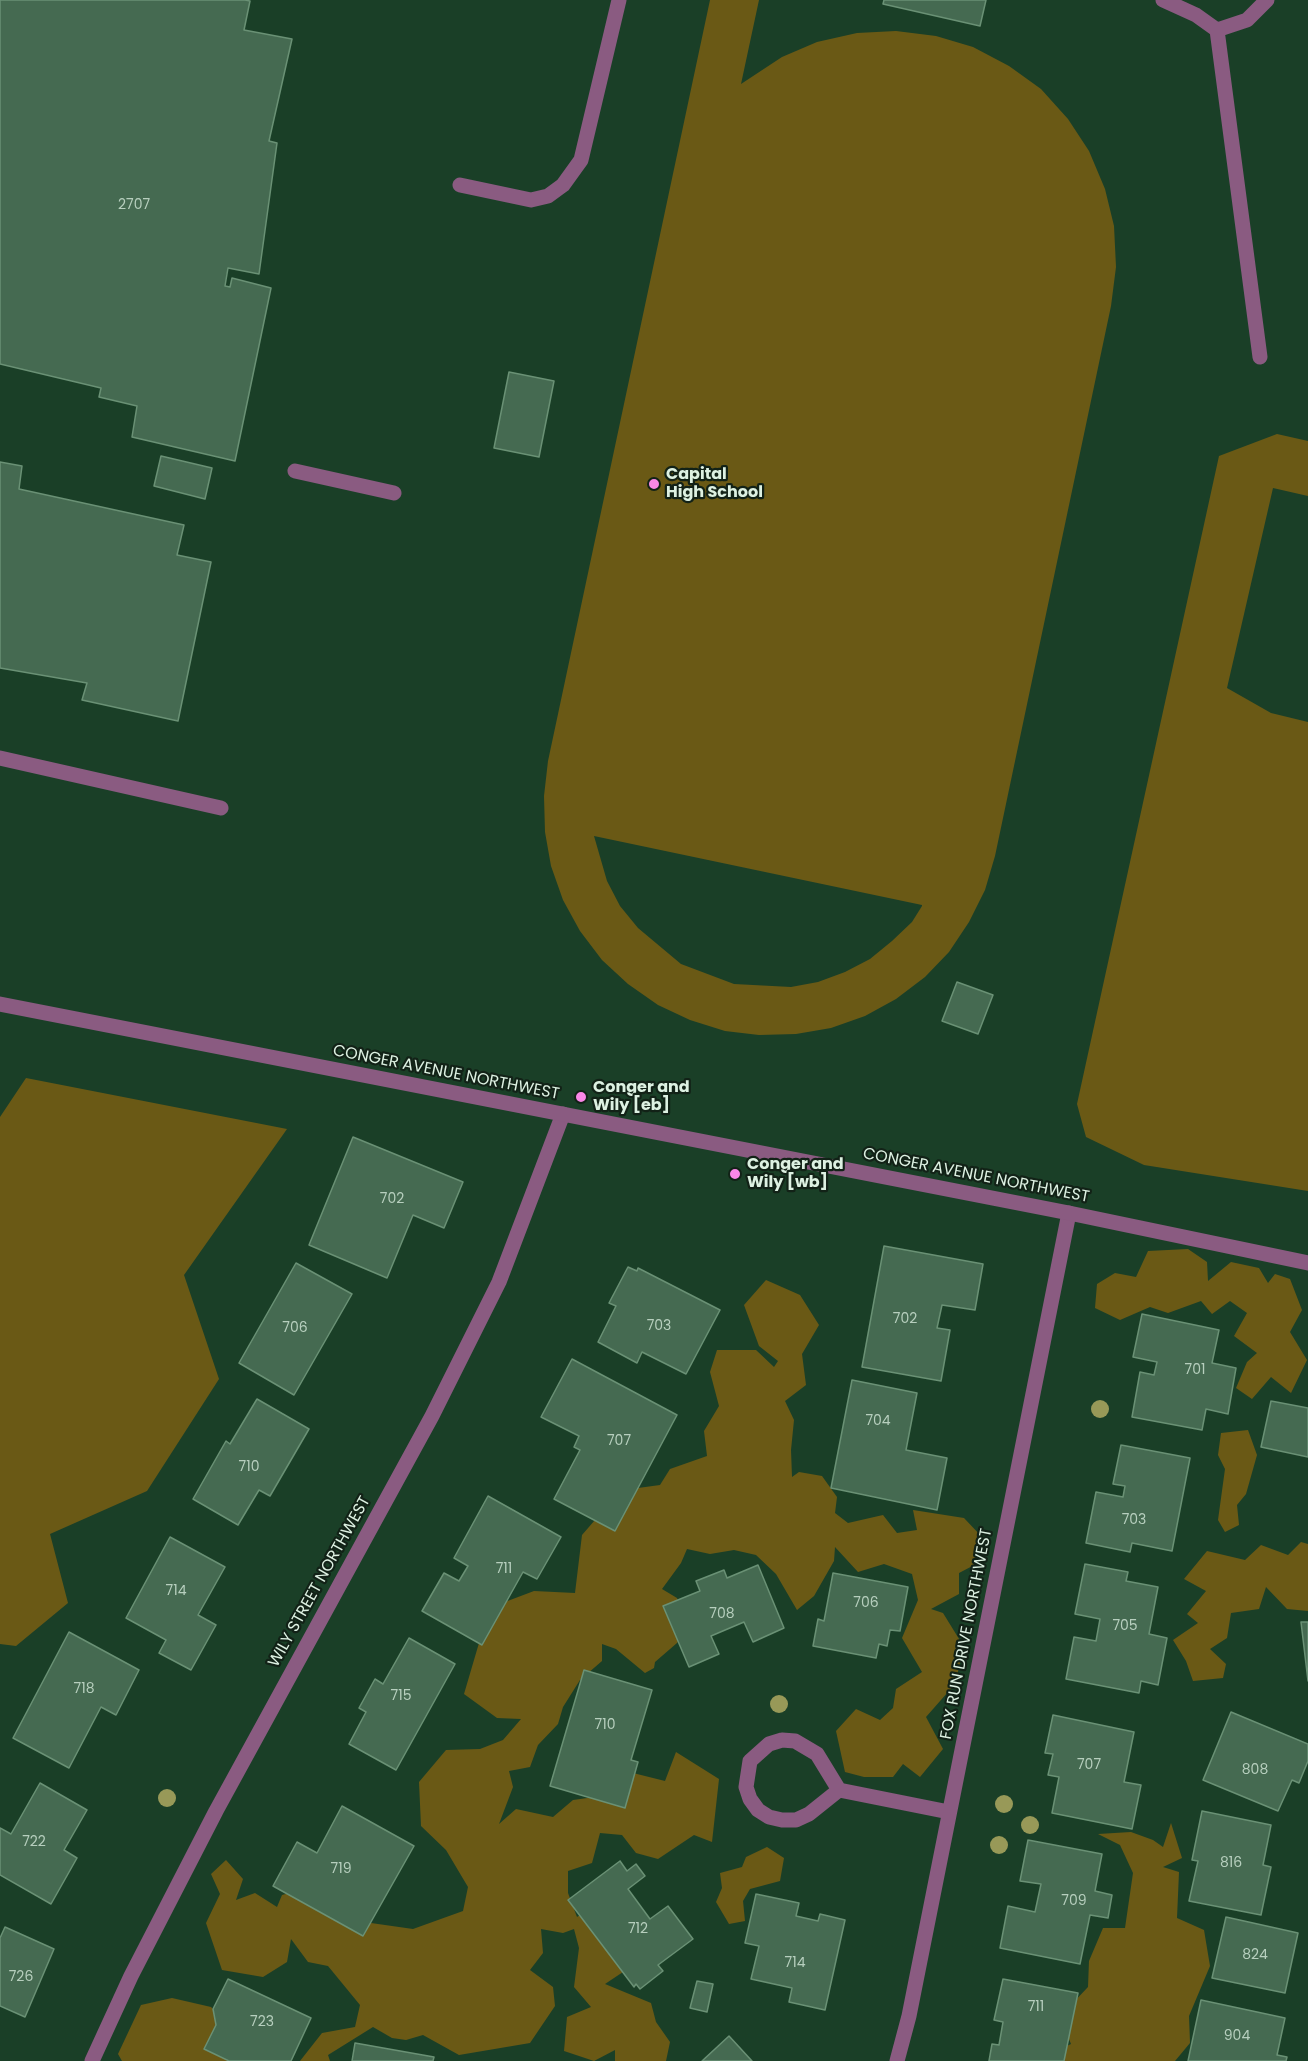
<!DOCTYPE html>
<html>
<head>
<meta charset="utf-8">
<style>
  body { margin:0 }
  canvas { display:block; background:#1a3f27 }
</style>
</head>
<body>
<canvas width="1308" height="2061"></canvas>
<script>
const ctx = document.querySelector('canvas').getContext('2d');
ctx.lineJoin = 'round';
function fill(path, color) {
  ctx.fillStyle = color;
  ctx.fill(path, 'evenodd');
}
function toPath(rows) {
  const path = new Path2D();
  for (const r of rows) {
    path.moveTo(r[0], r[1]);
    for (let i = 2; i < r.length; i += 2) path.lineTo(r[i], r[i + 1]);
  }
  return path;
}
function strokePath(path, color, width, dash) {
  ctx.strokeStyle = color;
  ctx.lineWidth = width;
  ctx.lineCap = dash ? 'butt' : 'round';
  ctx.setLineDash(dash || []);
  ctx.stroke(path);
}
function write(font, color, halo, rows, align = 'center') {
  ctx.font = font + ' Poppins,sans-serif';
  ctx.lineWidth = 4.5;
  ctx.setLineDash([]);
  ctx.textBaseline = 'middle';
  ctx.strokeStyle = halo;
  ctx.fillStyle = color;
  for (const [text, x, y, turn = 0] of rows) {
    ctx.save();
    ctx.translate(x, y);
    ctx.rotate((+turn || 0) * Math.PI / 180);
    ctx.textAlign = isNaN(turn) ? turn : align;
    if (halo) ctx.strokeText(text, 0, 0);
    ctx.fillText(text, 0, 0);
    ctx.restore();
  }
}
const green = toPath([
  [710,0,759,0,741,84,782,57,817,42,857,33,896,31,936,36,973,47,1009,66,1041,89,1068,119,1089,151,1105,189,1114,226,1116,267,1111,306,995,856,985,890,969,922,949,952,925,977,896,999,865,1016,831,1028,796,1034,759,1035,725,1031,690,1020,658,1005,628,984,602,960,580,931,563,900,551,866,545,832,544,796,548,761],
  [594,836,922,905,922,906,912,922,892,941,870,959,845,972,818,982,791,987,734,984,681,964,638,928,620,906,607,881],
  [1277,434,1308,441,1308,496,1273,488,1227,688,1271,713,1308,722,1308,1191,1144,1165,1086,1137,1077,1104,1219,456],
  [26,1078,287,1129,184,1275,219,1379,147,1491,50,1534,68,1603,16,1646,0,1644,0,1117],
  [1188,1249,1207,1262,1208,1281,1231,1262,1259,1268,1268,1283,1275,1274,1290,1279,1302,1310,1290,1332,1307,1360,1291,1393,1271,1377,1252,1399,1236,1388,1247,1362,1257,1353,1234,1336,1247,1313,1230,1301,1212,1314,1201,1301,1168,1313,1150,1307,1120,1320,1095,1308,1097,1284,1115,1273,1136,1277,1148,1251],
  [766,1280,800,1295,819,1325,802,1354,806,1385,785,1401,794,1420,791,1450,792,1477,799,1472,822,1476,837,1497,835,1513,848,1523,883,1515,897,1533,917,1530,913,1510,964,1518,982,1537,982,1561,959,1573,959,1594,931,1609,943,1613,964,1647,955,1684,926,1717,943,1749,920,1777,903,1764,893,1777,864,1777,845,1772,836,1731,856,1709,880,1720,893,1708,896,1689,922,1672,902,1638,918,1600,912,1574,884,1564,858,1572,835,1547,834,1561,814,1596,797,1610,776,1574,756,1555,734,1550,710,1554,687,1549,681,1563,662,1589,677,1598,682,1611,685,1630,677,1643,655,1662,654,1668,645,1673,616,1649,602,1644,602,1661,580,1680,563,1707,558,1724,538,1745,530,1767,509,1771,513,1787,499,1824,516,1809,553,1817,573,1800,609,1795,633,1773,665,1781,676,1752,719,1779,712,1842,694,1835,658,1859,636,1853,622,1835,600,1833,592,1863,568,1871,568,1893,577,1917,593,1906,623,1972,605,1984,651,2003,656,2022,670,2042,666,2061,615,2061,615,2050,594,2061,564,2051,567,2017,591,2007,574,1987,579,1948,574,1929,563,1933,541,1929,543,1953,530,1970,553,1987,555,2006,530,2043,459,2055,423,2035,406,2040,392,2038,373,2027,328,2055,330,2061,300,2061,322,2033,355,2027,360,2005,328,1966,308,1962,291,1939,287,1962,263,1977,222,1970,206,1923,220,1894,211,1874,226,1860,243,1879,236,1900,255,1893,277,1907,282,1895,315,1886,353,1887,371,1923,413,1929,463,1911,468,1887,446,1850,421,1826,419,1782,446,1750,480,1749,503,1740,521,1719,497,1718,464,1694,479,1643,497,1605,534,1591,575,1593,582,1535,595,1520,638,1488,660,1485,670,1469,707,1456,704,1431,719,1406,710,1372,717,1350,756,1350,774,1367,778,1361,759,1346,744,1305],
  [1248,1430,1257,1455,1246,1494,1237,1505,1239,1525,1225,1532,1218,1520,1225,1469,1218,1455,1221,1433],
  [1301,1542,1308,1544,1308,1611,1287,1609,1266,1587,1259,1609,1231,1613,1227,1638,1210,1649,1226,1664,1223,1678,1193,1681,1186,1661,1173,1640,1198,1623,1187,1614,1206,1591,1184,1579,1207,1551,1245,1560,1261,1545,1288,1555],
  [1171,1823,1182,1858,1163,1867,1179,1872,1177,1918,1204,1930,1210,1966,1189,2016,1190,2043,1175,2061,1034,2061,1071,2044,1066,2032,1071,2005,1088,1987,1089,1961,1103,1928,1125,1928,1133,1873,1120,1845,1098,1834,1131,1832,1153,1840,1163,1847],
  [767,1847,784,1858,780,1881,750,1889,743,1901,745,1921,729,1924,716,1902,722,1888,720,1873,742,1867,746,1857],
  [172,1998,211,2007,230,2026,234,2061,122,2061,118,2054,141,2005]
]);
const building = toPath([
  [0,0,245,0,250,1,244,30,292,39,269,141,277,143,259,274,228,268,225,286,230,287,232,278,271,288,235,461,132,437,137,406,99,397,101,388,0,364,0,0],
  [884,0,986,0,980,26,883,4,884,0],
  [509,372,554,381,539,457,494,448,509,372],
  [161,456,212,468,205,499,154,486,161,456],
  [0,462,22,466,19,489,184,525,177,555,211,562,178,721,82,700,87,683,0,668,0,462],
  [957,982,993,995,978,1034,942,1021,957,982],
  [353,1137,463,1182,444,1228,413,1215,387,1278,309,1245,353,1137],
  [884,1246,983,1264,975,1310,942,1305,937,1328,950,1330,941,1381,862,1367,884,1246],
  [296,1263,352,1294,294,1395,239,1363,296,1263],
  [628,1267,637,1271,638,1268,720,1310,686,1374,642,1352,637,1363,598,1342,616,1306,609,1303,628,1267],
  [1142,1314,1219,1330,1212,1363,1236,1368,1228,1414,1206,1409,1202,1430,1132,1417,1140,1372,1154,1375,1157,1362,1133,1357,1142,1314],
  [572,1359,677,1415,615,1531,554,1499,580,1450,574,1447,579,1436,541,1417,572,1359],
  [852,1380,917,1393,906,1450,947,1458,937,1510,831,1488,852,1380],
  [257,1399,309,1429,270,1496,259,1490,238,1525,193,1499,226,1441,230,1444,257,1399],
  [1271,1401,1308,1408,1308,1457,1261,1447,1271,1401],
  [1121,1445,1190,1458,1172,1551,1132,1543,1130,1552,1086,1543,1096,1492,1123,1497,1125,1486,1113,1484,1121,1445],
  [488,1496,561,1537,537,1579,523,1572,482,1645,422,1611,444,1573,459,1581,468,1566,454,1558,488,1496],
  [170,1537,225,1567,198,1615,216,1625,191,1670,159,1653,166,1640,126,1618,170,1537],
  [1085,1564,1128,1572,1126,1581,1158,1587,1149,1634,1167,1638,1158,1685,1141,1681,1139,1693,1066,1679,1074,1637,1096,1641,1100,1619,1075,1614,1085,1564],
  [758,1565,784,1628,753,1642,744,1622,711,1636,719,1654,689,1667,663,1606,700,1591,696,1581,724,1570,727,1578,758,1565],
  [833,1573,908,1587,900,1631,890,1630,887,1646,879,1644,876,1658,813,1646,818,1619,824,1621,833,1573],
  [1301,1622,1308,1622,1308,1681,1301,1622],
  [69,1632,139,1670,116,1715,101,1707,69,1768,13,1738,69,1632],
  [409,1638,455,1664,396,1770,349,1744,366,1712,359,1708,375,1679,383,1684,409,1638],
  [584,1670,652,1690,631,1760,638,1762,625,1808,550,1786,584,1670],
  [1231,1712,1308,1744,1308,1761,1299,1783,1292,1780,1278,1811,1203,1780,1231,1712],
  [1053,1715,1134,1732,1124,1782,1141,1785,1132,1829,1052,1813,1059,1777,1048,1775,1053,1754,1045,1753,1053,1715],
  [40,1783,87,1810,64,1850,77,1858,51,1904,0,1875,0,1828,11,1834,40,1783],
  [342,1806,414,1846,363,1936,273,1886,297,1842,317,1853,342,1806],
  [1202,1811,1271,1825,1263,1865,1271,1867,1261,1915,1189,1901,1198,1861,1192,1860,1202,1811],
  [1028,1840,1102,1854,1095,1891,1112,1895,1108,1918,1090,1915,1080,1964,1000,1948,1008,1906,1035,1912,1041,1884,1020,1881,1028,1840],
  [620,1861,627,1871,636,1864,645,1876,628,1889,650,1919,668,1906,693,1939,658,1965,663,1971,640,1989,636,1984,634,1987,568,1900,620,1861],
  [756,1894,799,1903,796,1916,818,1921,820,1914,845,1920,825,2010,789,2002,792,1988,751,1979,759,1946,745,1943,756,1894],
  [1226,1917,1298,1933,1285,1993,1212,1978,1226,1917],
  [5,1927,54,1949,25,2017,0,2006,0,1938,5,1927],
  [228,1979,311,2018,291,2061,229,2061,204,2049,216,2025,213,2009,228,1979],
  [1003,1979,1078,1993,1064,2061,989,2061,992,2044,999,2045,1003,2022,994,2020,1003,1979],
  [697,1981,713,1984,707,2012,690,2008,697,1981],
  [1201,2000,1285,2018,1277,2055,1287,2057,1286,2061,1188,2061,1201,2000],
  [729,2036,752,2061,702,2061,729,2036],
  [355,2043,434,2057,433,2061,352,2061,355,2043]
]);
const service = toPath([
  [1163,0,1196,15,1217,30,1260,357],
  [1217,30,1247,20,1267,0],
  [460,185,531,200,548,196,563,185,581,160,619,0],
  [295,471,394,493],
  [0,758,221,808]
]);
const minor = toPath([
  [782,1740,795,1741,817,1754,839,1790,809,1814,796,1820,782,1820,769,1817,758,1810,750,1799,746,1787,750,1761,769,1744,782,1740],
  [839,1790,949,1812],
  [92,2061,131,1976,216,1811,432,1416,499,1282,563,1114],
  [897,2061,909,2016,1069,1213]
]);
const tertiary = toPath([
  [0,1004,1069,1213,1308,1263]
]);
const trees = [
  [1100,1409],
  [779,1704],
  [167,1798],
  [1004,1804],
  [1030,1825],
  [999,1845]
];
const markers = [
  [654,484,6,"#fa87e7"],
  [581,1097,6,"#fa87e7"],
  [735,1174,6,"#fa87e7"]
];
const numberNames = [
  ["2707",134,205],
  ["702",392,1199],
  ["702",905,1319],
  ["703",659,1326],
  ["706",295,1328],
  ["701",1195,1370],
  ["704",878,1421],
  ["707",619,1441],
  ["710",249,1467],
  ["703",1134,1520],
  ["711",504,1569],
  ["714",176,1591],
  ["706",866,1603],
  ["708",722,1614],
  ["705",1125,1626],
  ["718",84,1689],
  ["715",401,1696],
  ["710",605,1725],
  ["707",1089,1765],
  ["808",1255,1770],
  ["722",34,1842],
  ["816",1231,1863],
  ["719",341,1869],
  ["709",1074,1901],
  ["712",638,1929],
  ["824",1255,1955],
  ["714",795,1963],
  ["726",21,1977],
  ["711",1036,2007],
  ["723",262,2022],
  ["904",1237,2036]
];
const poiNames = [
  ["Capital",666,475],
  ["High School",666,493],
  ["Conger and",593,1088],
  ["Wily [eb]",593,1106],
  ["Conger and",747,1165],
  ["Wily [wb]",747,1183]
];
const streetNames = [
  ["CONGER AVENUE NORTHWEST",446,1073,11],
  ["CONGER AVENUE NORTHWEST",976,1176,11],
  ["WILY STREET NORTHWEST",320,1582,-61],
  ["FOX RUN DRIVE NORTHWEST",967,1634,-79]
];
fill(green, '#6a5915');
fill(building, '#456a51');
strokePath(building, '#6a9175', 1.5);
strokePath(service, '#8a5b81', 15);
strokePath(minor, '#8a5b81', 15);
strokePath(tertiary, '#8a5b81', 15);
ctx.fillStyle = '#989958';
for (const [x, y] of trees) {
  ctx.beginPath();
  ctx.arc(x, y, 9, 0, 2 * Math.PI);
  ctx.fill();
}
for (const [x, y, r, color] of markers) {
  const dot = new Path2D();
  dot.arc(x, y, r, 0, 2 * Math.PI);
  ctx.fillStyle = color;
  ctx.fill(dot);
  strokePath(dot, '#122217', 2);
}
write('14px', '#b7cfbe', null, numberNames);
write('bold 16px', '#ddf1e2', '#122217', poiNames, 'left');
write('16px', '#ddf1e2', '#122217', streetNames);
</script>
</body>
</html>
